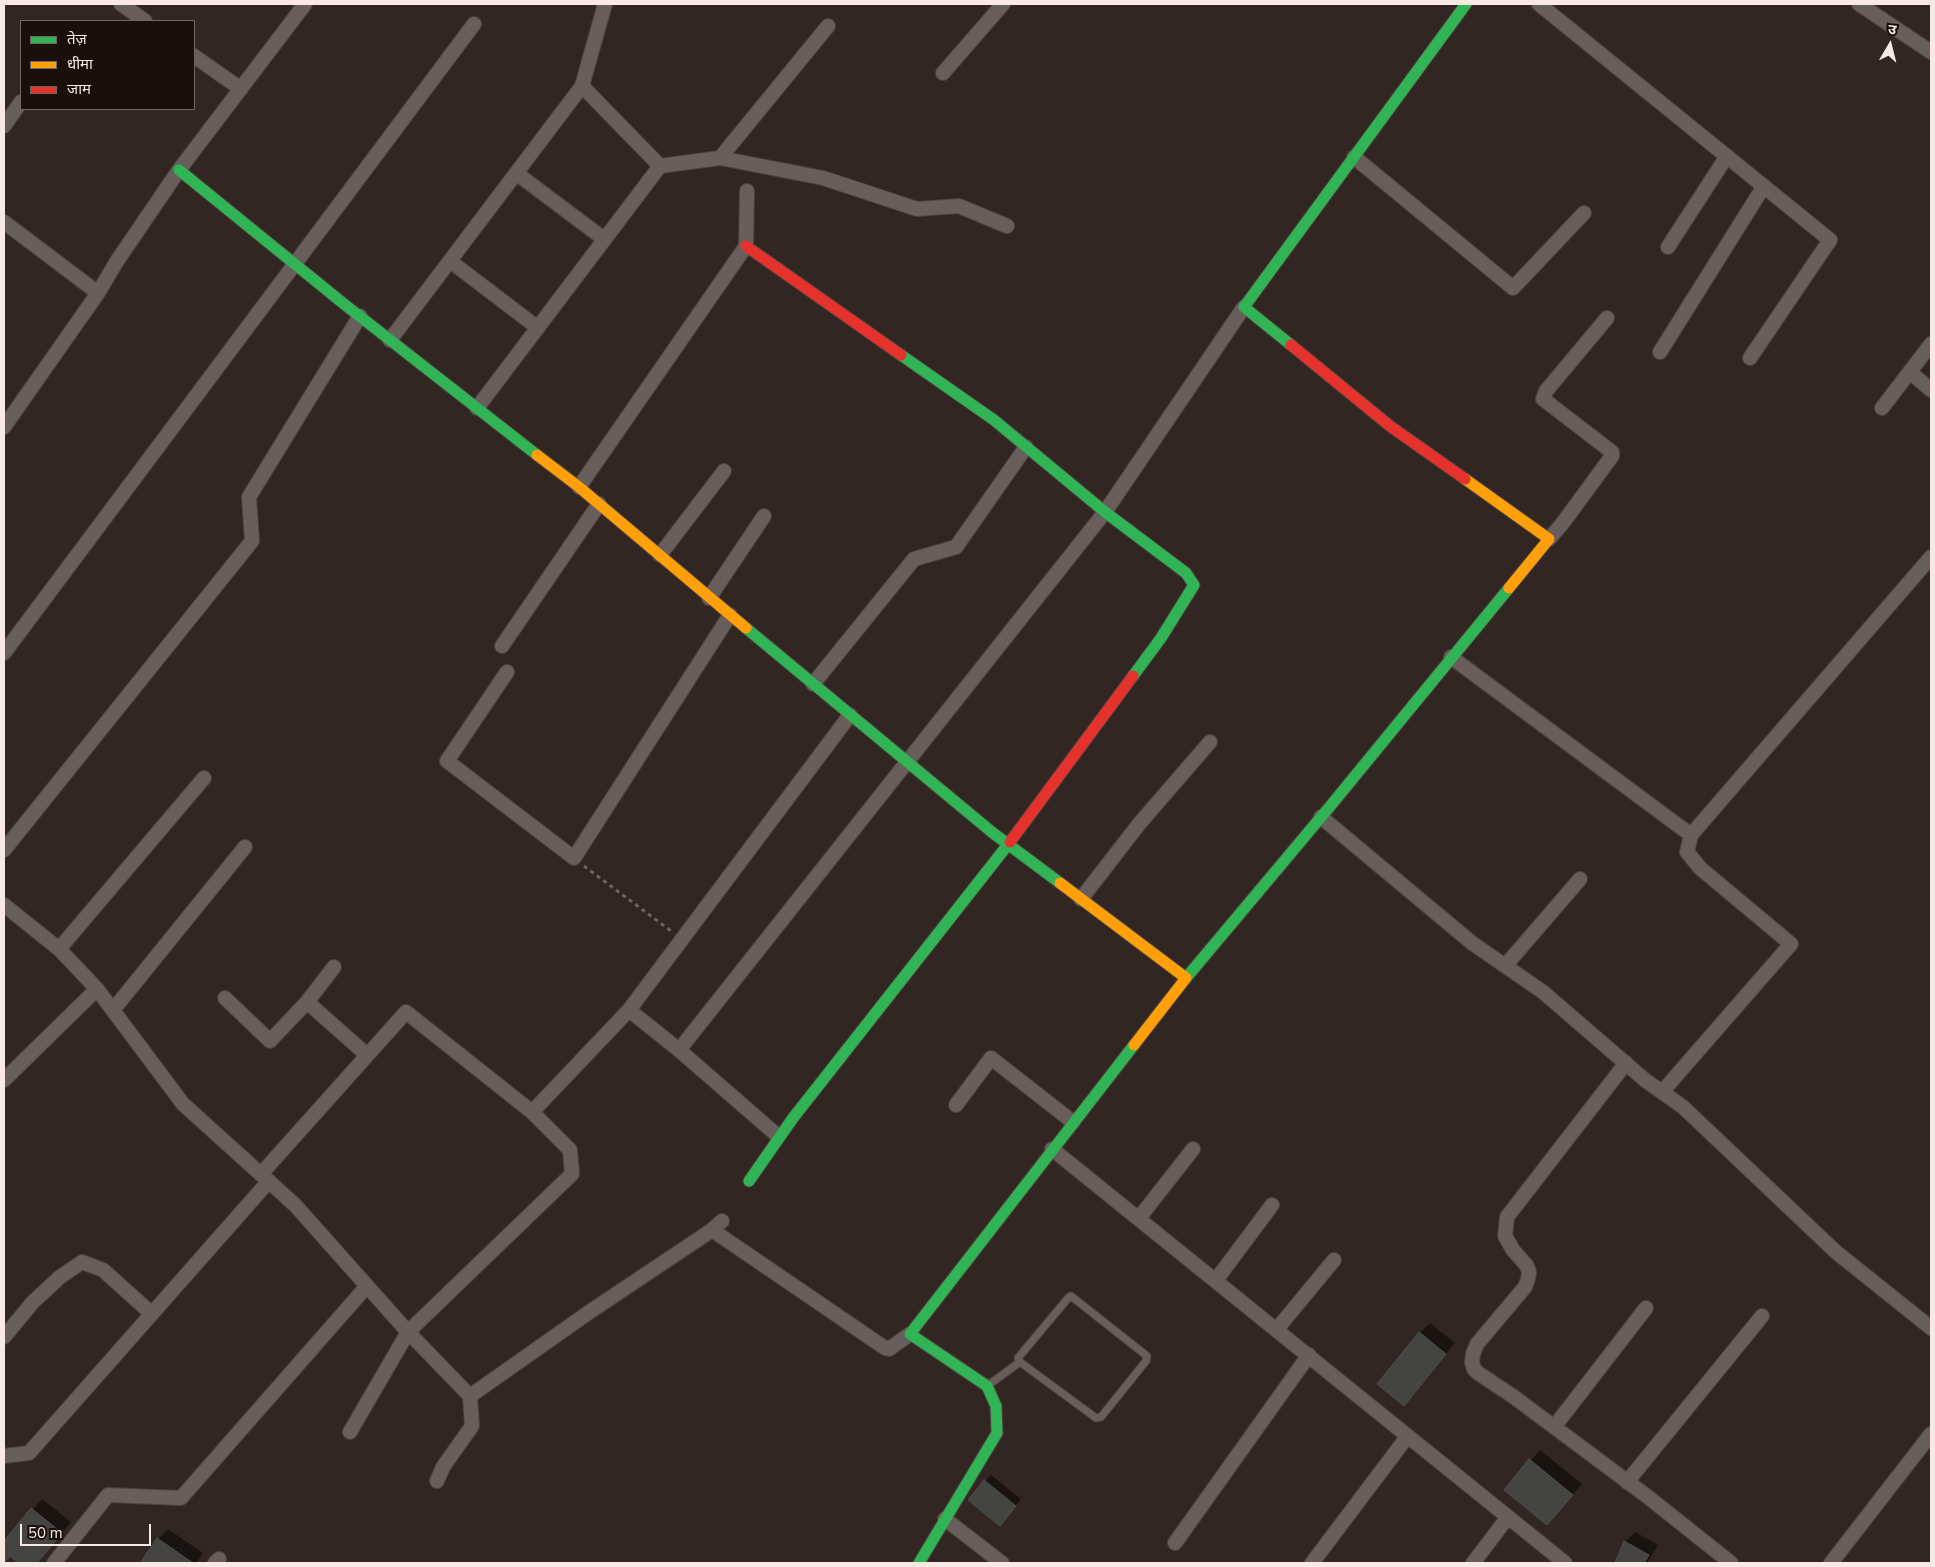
<!DOCTYPE html>
<html>
<head>
<meta charset="utf-8">
<style>
  body { margin:0 }
  #map { position:relative; width:1935px; height:1567px; overflow:hidden; background:#312621; font-family:"Nunito Sans","Noto Sans Devanagari",sans-serif }
  canvas { display:block }
  .frame { position:absolute; inset:0; border:5px solid #f9e9e4; pointer-events:none }
  .legend { position:absolute; left:20px; top:20px; width:175px; height:90px; box-sizing:border-box; background:#190f0b; border:1px solid #736662; margin:0; padding:6px 9px; list-style:none; font-size:15px; color:#f9e9e4 }
  .legend li { display:flex; align-items:center; gap:10px; height:25px }
  .legend b { width:25px; border:1px solid #736662 }
  .north { position:absolute; left:1865px; top:20px; width:50px; height:50px; -webkit-text-stroke:4px #190f0b; paint-order:stroke; rotate:8deg; font-size:14px; font-weight:700; line-height:20px; text-align:center; color:#f9e9e4 }
  .north::after { content:''; display:block; margin:auto; width:18px; height:22px; background:#f9e9e4; clip-path:polygon(50% 0,100% 100%,50% 72%,0 100%) }
  .scale { position:absolute; left:20px; top:1524px; width:131px; height:22px; box-sizing:border-box; border:2px solid #f9e9e4; border-top:0; padding-left:6px; font-size:15px; line-height:18px; white-space:nowrap; color:#f9e9e4; -webkit-text-stroke:4px #190f0b; paint-order:stroke }
</style>
</head>
<body>
<div id="map">
<canvas width="1935" height="1567"></canvas>
<div class="frame"></div>
<ul class="legend">
<li><b style="height:6px;background:#30b455"></b>तेज़</li>
<li><b style="height:6px;background:#ff9f0a"></b>धीमा</li>
<li><b style="height:6px;background:#e5322d"></b>जाम</li>
</ul>
<div class="north">उ</div>
<div class="scale">50 m</div>
</div>
<script>
const ctx = document.querySelector('canvas').getContext('2d');
ctx.lineJoin = 'round';
function fill(path, color) {
  ctx.fillStyle = color;
  ctx.fill(path, 'evenodd');
}
function toPath(rows) {
  const path = new Path2D();
  for (const r of rows) {
    path.moveTo(r[0], r[1]);
    for (let i = 2; i < r.length; i += 2) path.lineTo(r[i], r[i + 1]);
  }
  return path;
}
function strokePath(path, color, width, dash) {
  ctx.strokeStyle = color;
  ctx.lineWidth = width;
  ctx.lineCap = dash ? 'butt' : 'round';
  ctx.setLineDash(dash || []);
  ctx.stroke(path);
}
const shadow = toPath([
  [1430,1323,1455,1343,1414,1394,1420,1333],
  [1540,1450,1582,1484,1547,1524,1506,1490],
  [991,1475,1021,1499,1006,1518,985,1481],
  [42,1499,71,1522,37,1563,21,1563,11,1555,5,1561,4,1543],
  [168,1529,203,1553,196,1563,141,1563,158,1539],
  [1635,1532,1658,1545,1647,1563,1616,1563,1625,1542]
]);
const building = toPath([
  [1419,1332,1446,1354,1404,1406,1377,1384,1419,1332],
  [1529,1459,1573,1495,1547,1525,1504,1490,1529,1459],
  [984,1480,1016,1506,1000,1526,968,1500,984,1480],
  [31,1508,62,1533,37,1563,19,1563,10,1556,5,1562,4,1561,4,1541,31,1508],
  [157,1538,193,1563,140,1563,157,1538],
  [1624,1541,1649,1555,1644,1563,1615,1563,1624,1541]
]);
const path = toPath([
  [584,866,671,931]
]);
const lane = toPath([
  [987,1386,1020,1362,1018,1358,1069,1297,1071,1296,1147,1356,1146,1361,1101,1417,1096,1418,1020,1362]
]);
const street = toPath([
  [121,4,145,21],
  [605,4,582,86,660,166],
  [1539,4,1830,240,1750,358],
  [1859,4,1931,52],
  [194,56,241,89],
  [943,73,1003,4],
  [4,126,21,102],
  [1354,157,1513,288,1584,213],
  [720,158,828,26],
  [516,173,604,239],
  [4,222,98,293],
  [1668,247,1727,156],
  [450,261,538,328],
  [390,340,582,86],
  [1660,352,1764,186],
  [1910,372,1931,390],
  [477,408,660,166,720,158,823,178,917,209,959,206,1007,226],
  [1882,408,1931,344],
  [4,427,98,293,117,261,179,170,305,4],
  [579,487,746,246,747,191],
  [1549,539,1562,524,1612,456,1612,452,1543,399,1546,391,1607,318],
  [660,555,724,471],
  [709,598,764,516],
  [502,646,599,504],
  [4,653,474,24],
  [1451,657,1691,835],
  [507,672,447,761,574,858,730,615],
  [813,684,914,559,956,547,1026,447],
  [1321,817,1472,943,1543,992,1645,1080,1683,1107,1836,1252,1931,1328],
  [4,850,252,541,249,497,360,316],
  [1081,899,1139,824,1210,742],
  [4,905,59,949,97,989,183,1104,295,1205,408,1332,470,1396,588,1313,712,1230,722,1221],
  [59,949,204,778],
  [1505,966,1580,879],
  [225,998,270,1041,307,1002,367,1055],
  [307,1002,334,967],
  [113,1010,245,847],
  [679,1050,629,1010,850,715],
  [1626,1063,1507,1217,1505,1236,1513,1250,1527,1266,1529,1272,1528,1279,1525,1287,1477,1344,1473,1354,1472,1362,1474,1369,1478,1373,1514,1397,1648,1497,1731,1563],
  [4,1080,97,989],
  [1662,1092,1791,944,1700,868,1687,852,1691,835,1931,557],
  [956,1105,991,1058,1073,1122],
  [778,1136,679,1050,1105,512,1244,307],
  [1052,1149,1565,1563],
  [261,1174,406,1012,532,1112],
  [1139,1218,1193,1149],
  [712,1230,885,1348,889,1349,910,1334],
  [1216,1280,1272,1205],
  [1277,1329,1334,1260],
  [4,1337,33,1302,60,1277,82,1262,103,1270,152,1314],
  [1554,1427,1646,1308],
  [350,1432,408,1332,572,1174,570,1150,532,1112,629,1010],
  [4,1456,29,1453,269,1181],
  [437,1481,443,1467,472,1426,470,1396],
  [1627,1482,1762,1316],
  [945,1519,1002,1563],
  [1175,1543,1309,1355],
  [54,1563,108,1495,181,1498,367,1286],
  [215,1563,219,1559],
  [1312,1563,1407,1437],
  [1473,1563,1508,1517],
  [1831,1563,1931,1434]
]);
const fast = toPath([
  [179,170,344,304,537,455],
  [1291,345,1244,307,1466,4],
  [901,355,994,420,1105,512,1186,573,1194,585,1161,638,1133,676],
  [746,628,993,833,1060,883],
  [1186,978,1332,804,1509,588],
  [749,1181,793,1118,1010,842],
  [919,1563,997,1433,996,1406,987,1386,910,1334,1134,1045]
]);
const slow = toPath([
  [537,455,579,487,746,628],
  [1465,479,1549,539,1509,588],
  [1060,883,1186,978,1134,1045]
]);
const jam = toPath([
  [746,246,901,355],
  [1291,345,1390,426,1465,479],
  [1010,842,1133,676]
]);
fill(shadow, '#0007');
fill(building, '#444441');
strokePath(building, '#4f504c', 1);
strokePath(lane, '#4e433f', 9);
strokePath(street, '#4e433f', 16);
strokePath(fast, '#4e433f', 13);
strokePath(slow, '#4e433f', 13);
strokePath(jam, '#4e433f', 13);
strokePath(path, '#6d6461', 3, [4, 4]);
strokePath(lane, '#685e5b', 7);
strokePath(street, '#685e5b', 14);
strokePath(fast, '#30b455', 11);
strokePath(slow, '#ff9f0a', 11);
strokePath(jam, '#e5322d', 11);
</script>
</body>
</html>
